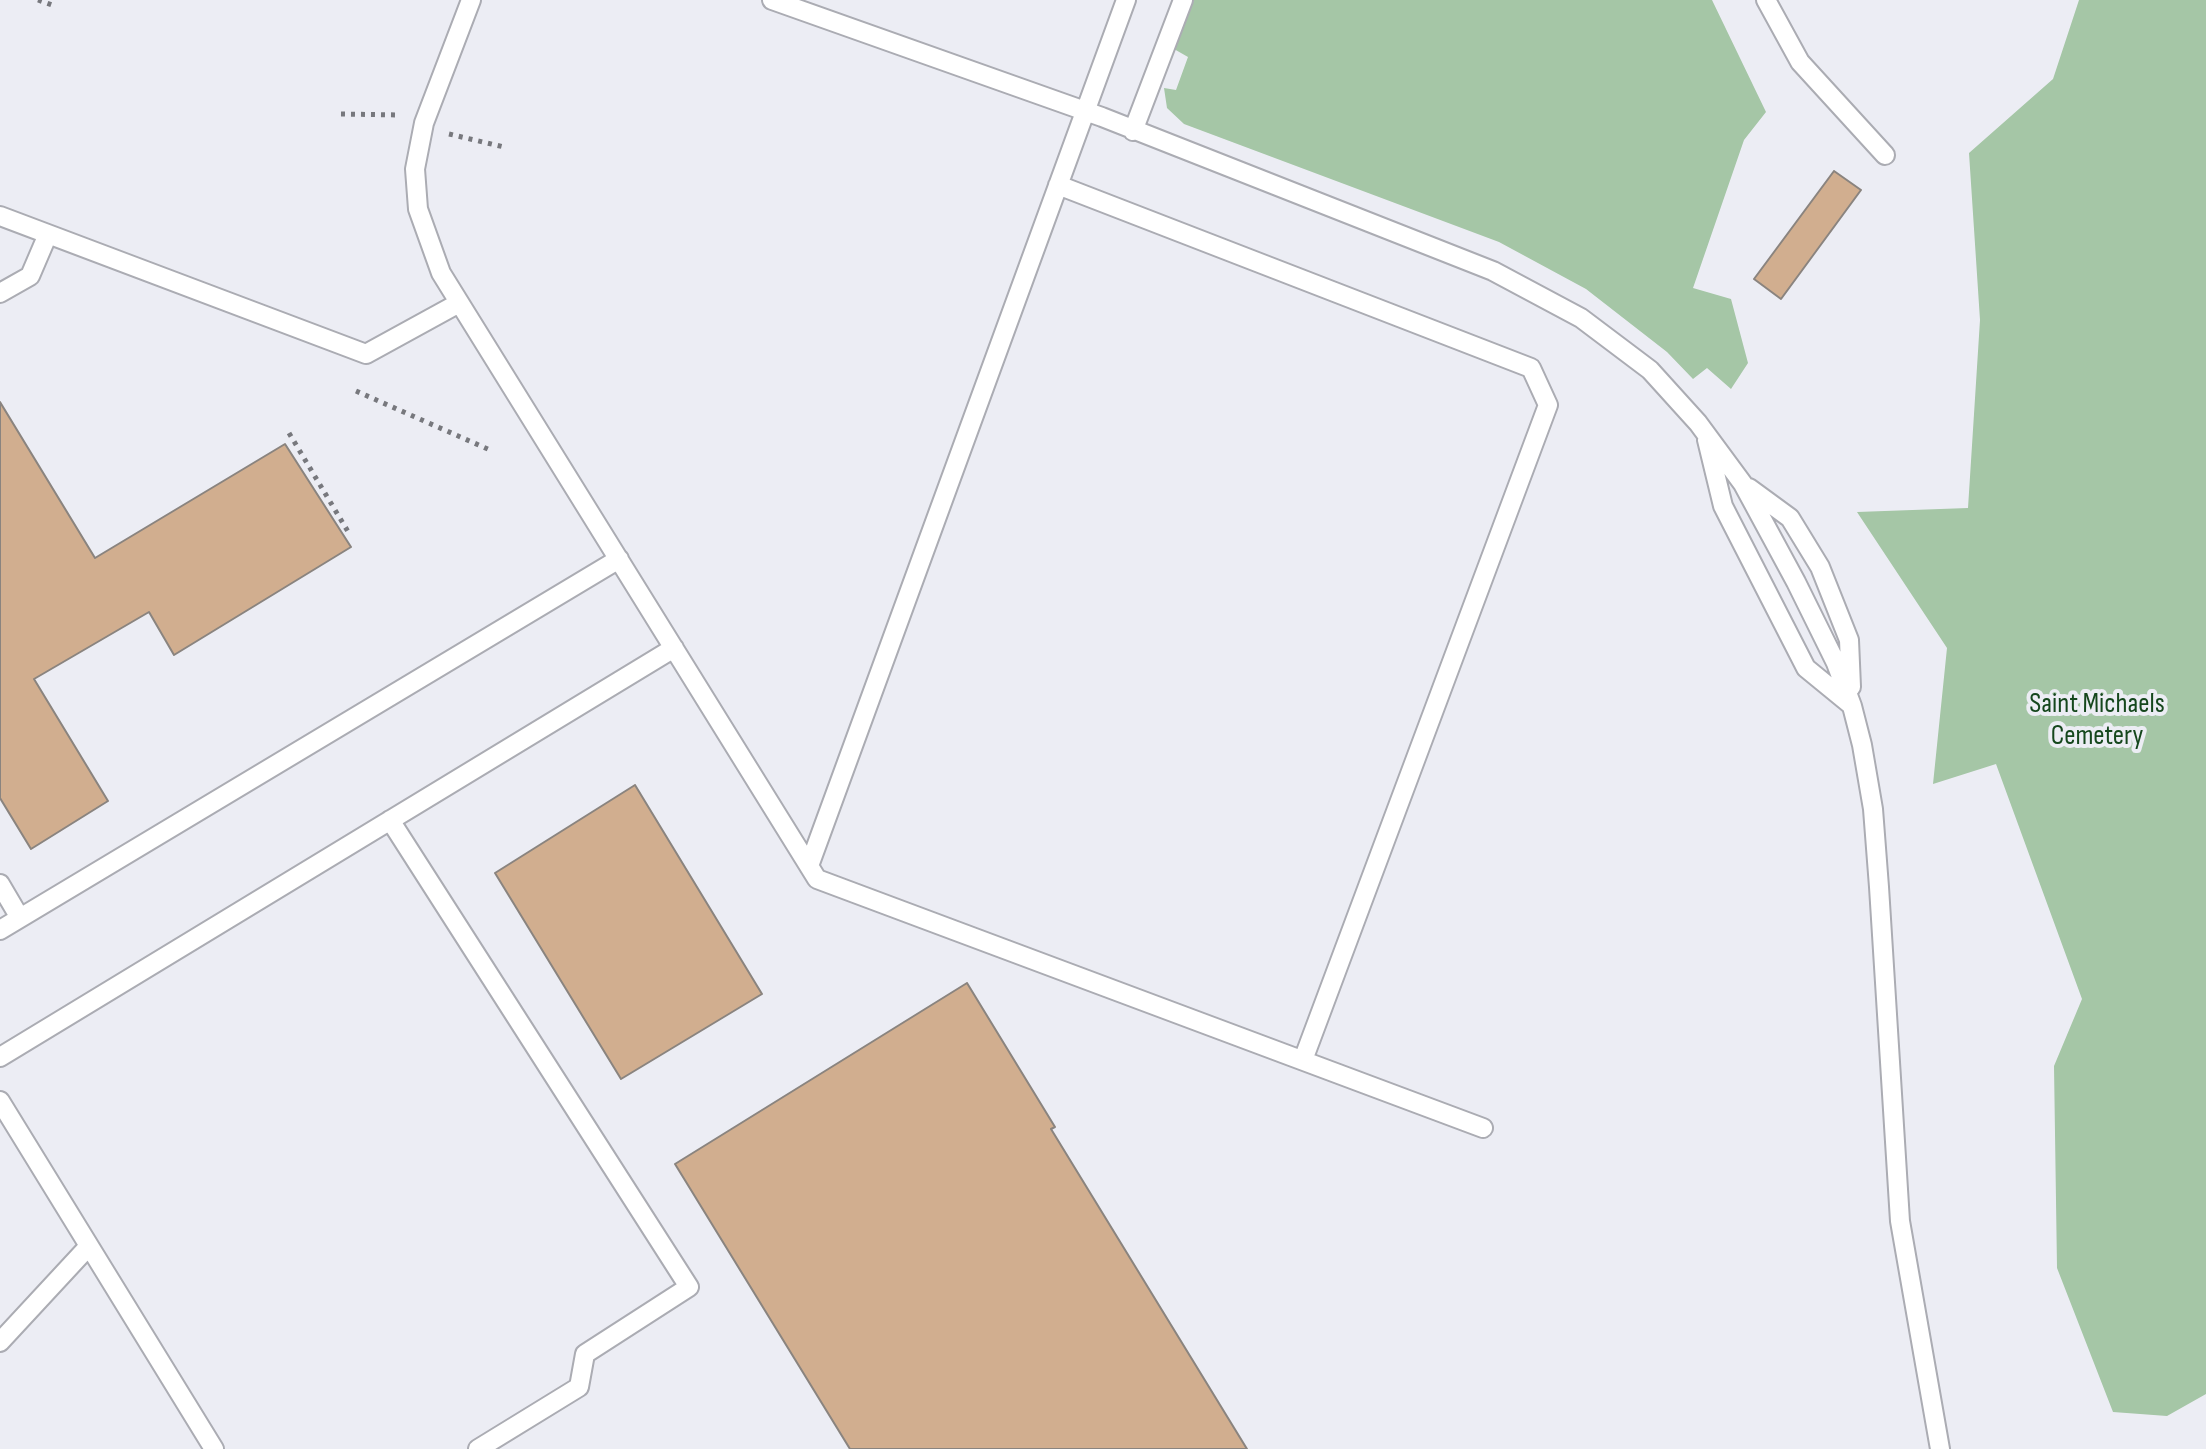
<!DOCTYPE html>
<html>
<head>
<meta charset="utf-8">
<style>
  body { margin:0 }
  canvas { display:block; background:#ecedf4 }
</style>
</head>
<body>
<canvas width="2206" height="1449"></canvas>
<script>
const ctx = document.querySelector('canvas').getContext('2d');
ctx.lineJoin = 'round';
function fill(path, color) {
  ctx.fillStyle = color;
  ctx.fill(path, 'evenodd');
}
function toPath(rows) {
  const path = new Path2D();
  for (const r of rows) {
    path.moveTo(r[0], r[1]);
    for (let i = 2; i < r.length; i += 2) path.lineTo(r[i], r[i + 1]);
  }
  return path;
}
function strokePath(path, color, width, dash) {
  ctx.strokeStyle = color;
  ctx.lineWidth = width;
  ctx.lineCap = dash ? 'butt' : 'round';
  ctx.setLineDash(dash || []);
  ctx.stroke(path);
}
function write(font, color, halo, rows, align = 'center') {
  ctx.font = font + ' "Sofia Sans Condensed",sans-serif';
  ctx.lineWidth = 8;
  ctx.setLineDash([]);
  ctx.textBaseline = 'middle';
  ctx.strokeStyle = halo;
  ctx.fillStyle = color;
  for (const [text, x, y, turn = 0] of rows) {
    ctx.save();
    ctx.translate(x, y);
    ctx.rotate((+turn || 0) * Math.PI / 180);
    ctx.textAlign = isNaN(turn) ? turn : align;
    if (halo) ctx.strokeText(text, 0, 0);
    ctx.fillText(text, 0, 0);
    ctx.restore();
  }
}
const green = toPath([
  [1194,0,1712,0,1766,112,1744,140,1693,288,1731,299,1748,363,1731,389,1707,368,1693,379,1667,352,1586,289,1499,242,1184,124,1167,108,1164,88,1176,90,1188,57,1174,49],
  [2079,0,2206,0,2206,1394,2167,1416,2113,1412,2057,1268,2054,1066,2082,999,1996,764,1933,784,1947,648,1857,512,1968,508,1980,320,1969,153,2053,79]
]);
const building = toPath([
  [1834,171,1861,190,1781,299,1754,279,1834,171],
  [0,402,95,558,285,444,351,547,174,655,149,612,34,679,108,801,31,849,0,798,0,402],
  [635,785,762,994,621,1079,495,873,635,785],
  [967,983,1055,1127,1051,1129,1247,1449,850,1449,675,1164,967,983]
]);
const path = toPath([
  [38,0,52,5],
  [341,114,399,115],
  [449,134,504,147],
  [356,391,490,450],
  [289,433,350,535]
]);
const lane = toPath([
  [471,0,424,123,415,169,418,209,441,273,817,879,1483,1128],
  [772,0,1102,117,1493,271,1581,318,1650,370,1698,423,1743,484,1796,582,1836,663,1852,706,1862,745,1873,809,1879,887,1900,1221,1940,1449],
  [1766,0,1800,62,1885,155],
  [1133,131,1183,0],
  [1058,185,1531,368,1548,405,1303,1060],
  [0,216,366,354,459,303],
  [0,293,30,276,48,234],
  [1707,440,1723,506,1806,668,1850,704],
  [1749,488,1790,518,1820,567,1849,640,1851,687],
  [390,820,689,1287,585,1354,579,1387,478,1449],
  [809,866,1126,0],
  [0,884,20,918],
  [0,930,619,559],
  [0,1057,674,648],
  [0,1101,214,1449],
  [0,1342,88,1247]
]);
const parkNames = [
  ["Saint Michaels",2097,705],
  ["Cemetery",2097,737]
];
fill(green, '#a5c6a6');
fill(building, '#d1ae8f');
strokePath(building, '#8a847f', 2);
strokePath(lane, '#abacb3', 22);
strokePath(path, '#77787d', 5, [4, 6]);
strokePath(lane, '#fff', 18);
write('28px', '#15471d', '#ecedf4', parkNames);
</script>
</body>
</html>
